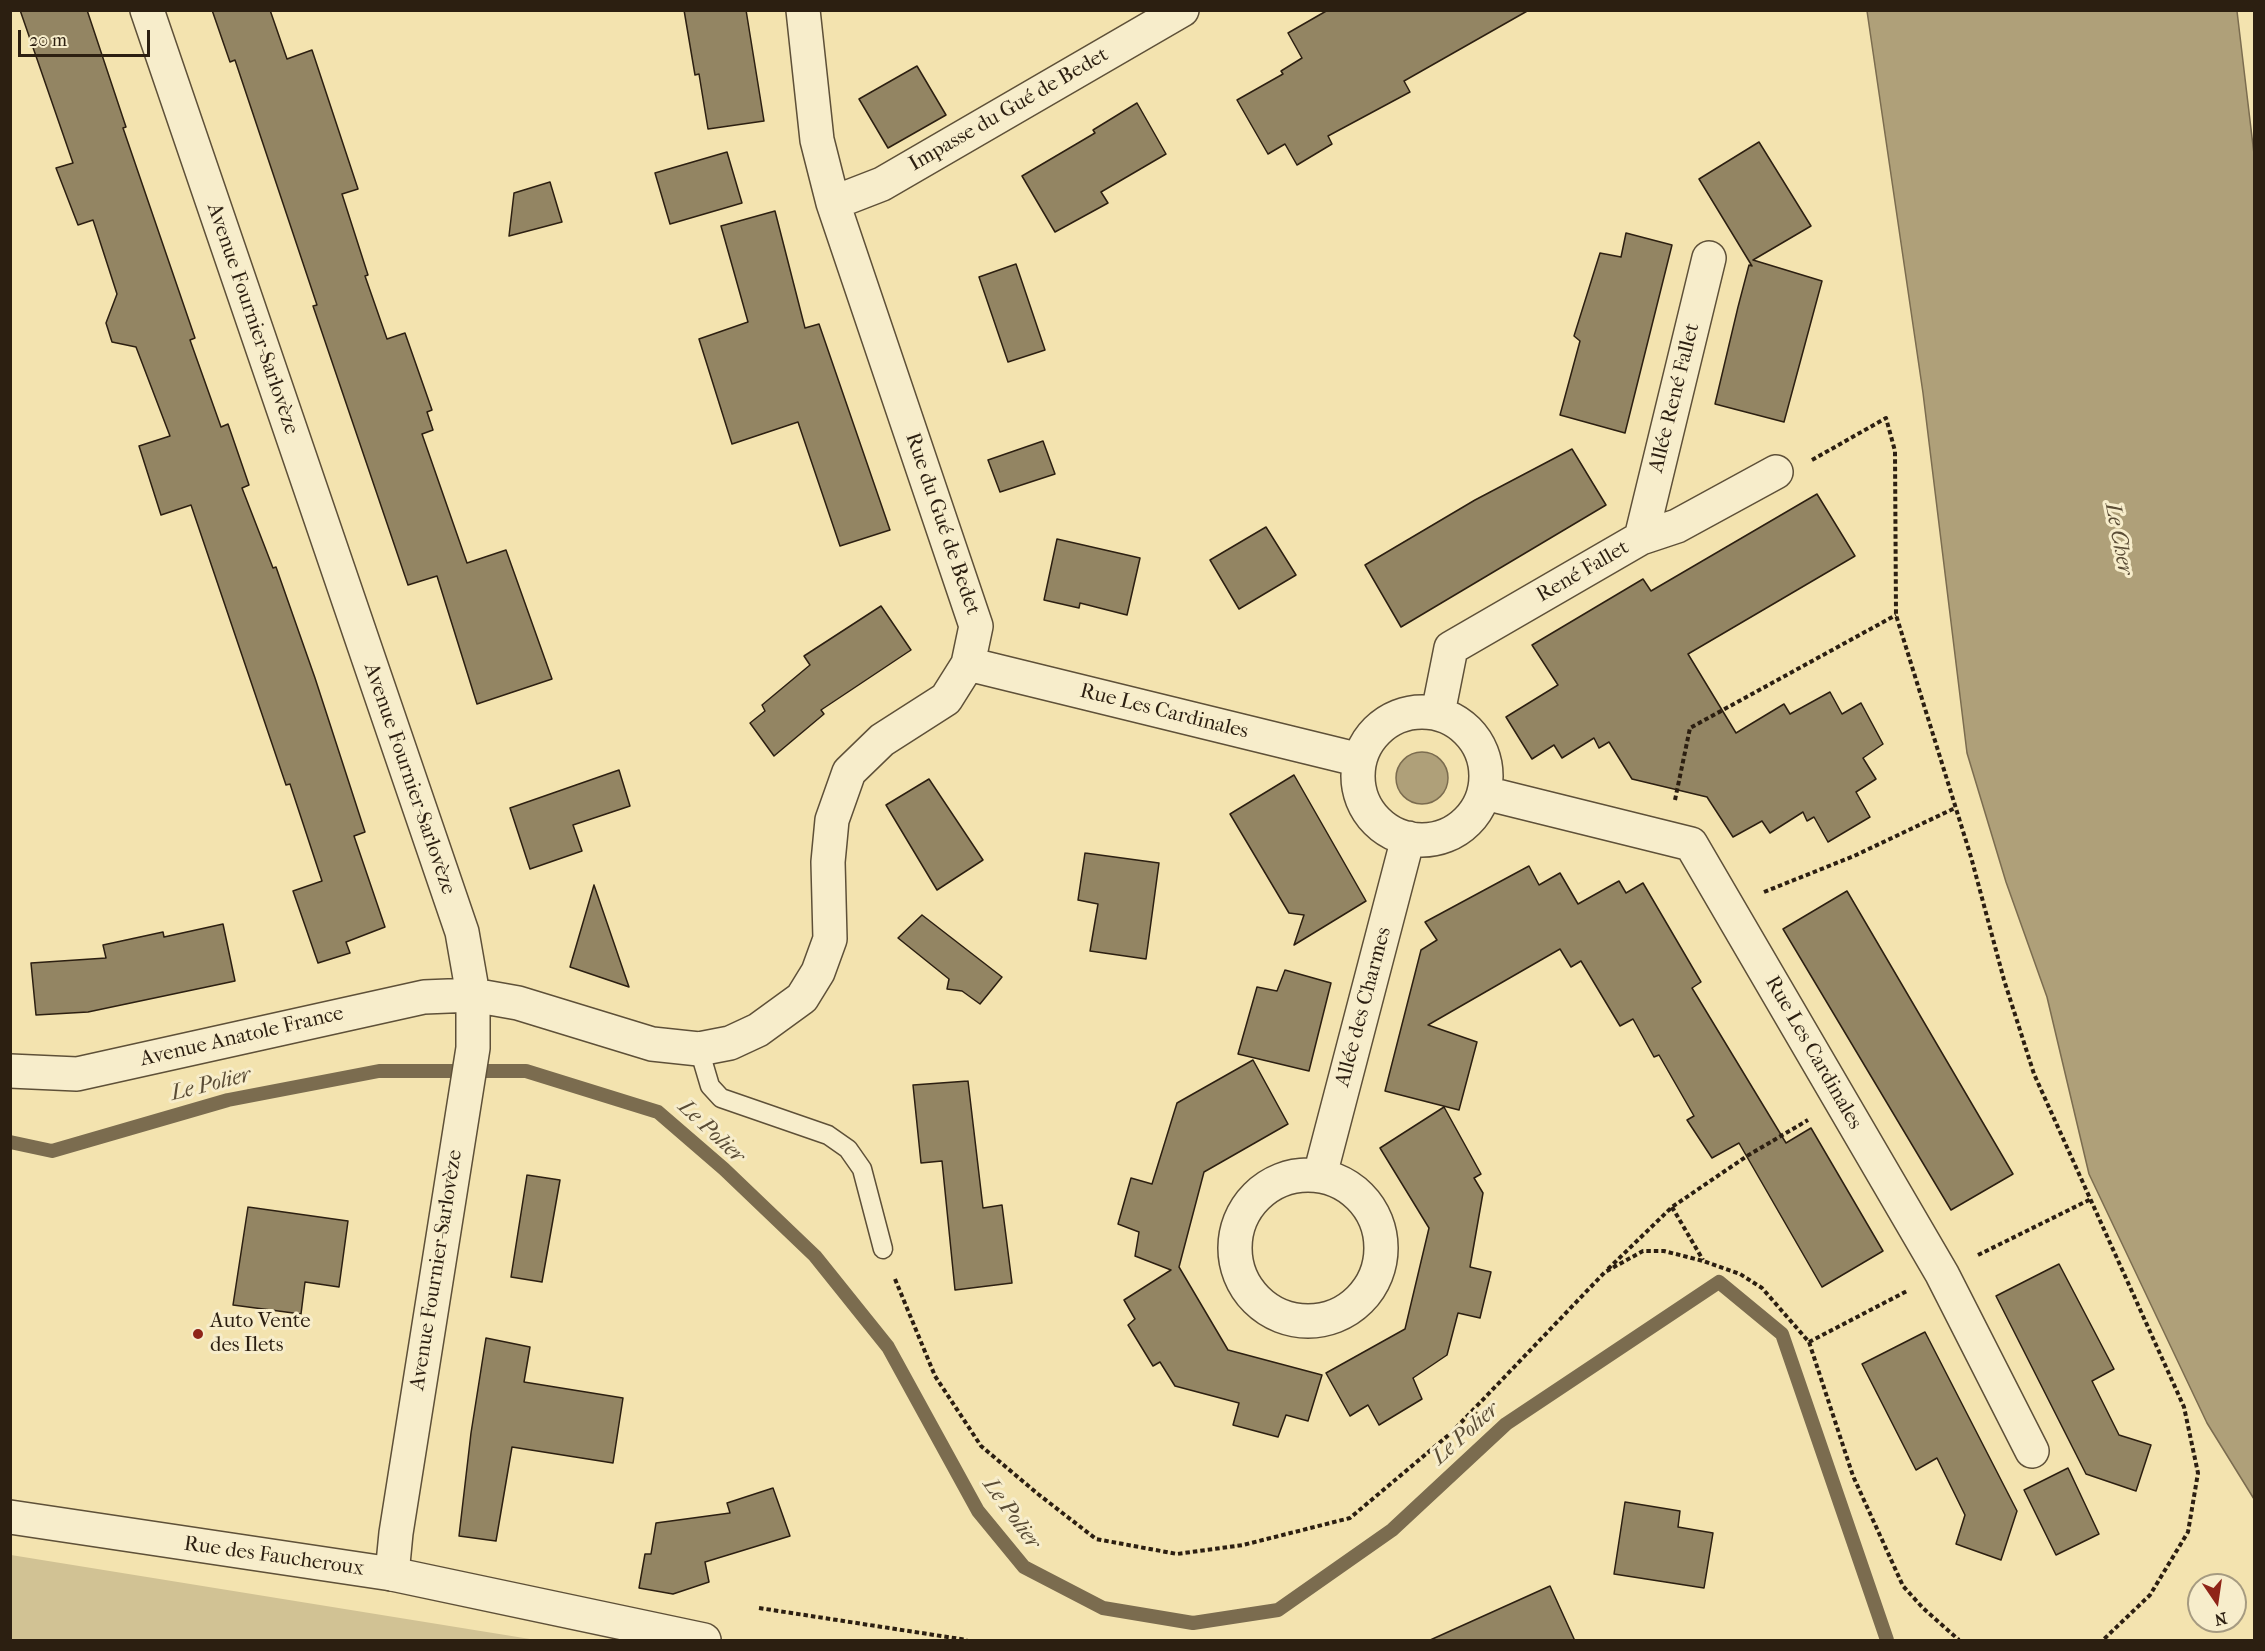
<!DOCTYPE html>
<html>
<head>
<meta charset="utf-8">
<style>
  body { margin:0 }
  #map { position:relative; width:2265px; height:1651px; overflow:hidden; background:#f3e3af; font-family:"IM FELL French Canon",serif }
  canvas { display:block }
  .frame { position:absolute; inset:0; border:12px solid #2c1f11; pointer-events:none }
  .north { position:absolute; left:2187px; top:1573px; width:60px; height:60px; box-sizing:border-box; background:#f7edcb; border:2px solid #a69b81; border-radius:50%; rotate:167deg; font-size:16px; font-weight:700; line-height:24px; text-align:center; color:#2c1f11 }
  .north::after { content:''; display:block; margin:auto; width:21px; height:27px; background:#8f2418; clip-path:polygon(50% 0,100% 100%,50% 72%,0 100%) }
  .scale { position:absolute; left:18px; top:30px; width:132px; height:27px; box-sizing:border-box; border:3px solid #2c1f11; border-top:0; padding-left:8px; font-size:18px; line-height:21px; white-space:nowrap; color:#2c1f11; -webkit-text-stroke:4px #f7edcb; paint-order:stroke }
</style>
</head>
<body>
<div id="map">
<canvas width="2265" height="1651"></canvas>
<div class="frame"></div>
<div class="north">N</div>
<div class="scale">20 m</div>
</div>
<script>
const ctx = document.querySelector('canvas').getContext('2d');
ctx.lineJoin = 'round';
function fill(path, color) {
  ctx.fillStyle = color;
  ctx.fill(path, 'evenodd');
}
function toPath(rows) {
  const path = new Path2D();
  for (const r of rows) {
    if (r.length === 3) {
      path.moveTo(r[0] + r[2], r[1]);
      path.arc(r[0], r[1], r[2], 0, 2 * Math.PI);
      continue;
    }
    path.moveTo(r[0], r[1]);
    for (let i = 2; i < r.length; i += 2) path.lineTo(r[i], r[i + 1]);
  }
  return path;
}
function strokePath(path, color, width, dash) {
  ctx.strokeStyle = color;
  ctx.lineWidth = width;
  ctx.lineCap = dash ? 'butt' : 'round';
  ctx.setLineDash(dash || []);
  ctx.stroke(path);
}
function write(font, color, halo, rows, align = 'center') {
  ctx.font = font + ' "IM FELL French Canon",serif';
  ctx.lineWidth = 6;
  ctx.setLineDash([]);
  ctx.textBaseline = 'middle';
  ctx.strokeStyle = halo;
  ctx.fillStyle = color;
  for (const [text, x, y, turn = 0] of rows) {
    ctx.save();
    ctx.translate(x, y);
    ctx.rotate((+turn || 0) * Math.PI / 180);
    ctx.textAlign = isNaN(turn) ? turn : align;
    if (halo) ctx.strokeText(text, 0, 0);
    ctx.fillText(text, 0, 0);
    ctx.restore();
  }
}
const green = toPath([
  [11,1555,530,1639,532,1640,11,1640]
]);
const water = toPath([
  [1867,11,2237,11,2254,154,2254,1499,2207,1423,2089,1174,2047,997,2006,882,1967,753,1923,393,1867,11],
  [1422,778,26]
]);
const stream = toPath([
  [10,1142,52,1151,228,1100,379,1071,526,1071,658,1112,724,1169,815,1256,888,1347,978,1511,1024,1567,1103,1608,1193,1623,1278,1610,1392,1530,1506,1424,1719,1282,1782,1334,1887,1640]
]);
const building = toPath([
  [20,10,87,10,126,127,123,128,195,338,190,340,221,427,228,424,249,485,242,488,273,568,276,567,315,678,365,832,354,836,385,927,346,942,350,953,318,963,293,891,322,881,290,784,286,785,191,505,161,515,139,446,170,436,136,347,112,342,106,323,117,294,93,220,78,225,56,168,73,163,20,10],
  [212,10,270,10,287,59,312,50,358,189,342,194,368,275,365,276,387,339,405,333,432,410,427,412,433,430,422,434,467,563,506,550,552,679,477,704,437,576,408,585,313,306,317,305,235,60,230,62,212,10],
  [684,10,746,10,764,121,708,129,699,74,695,75,684,10],
  [1328,10,1529,10,1404,81,1410,92,1328,136,1332,144,1297,165,1285,144,1268,154,1237,100,1283,74,1281,71,1302,58,1288,33,1328,10],
  [917,66,946,115,888,148,859,99,917,66],
  [1137,103,1166,154,1101,192,1108,203,1055,232,1022,176,1095,133,1093,130,1137,103],
  [1759,142,1811,226,1753,260,1822,281,1784,422,1715,404,1738,307,1749,265,1752,266,1699,179,1759,142],
  [727,152,742,203,670,224,655,173,727,152],
  [550,182,562,222,509,236,514,193,550,182],
  [775,211,805,328,819,324,890,530,840,546,798,422,732,444,699,339,748,322,721,226,775,211],
  [1626,233,1672,245,1625,433,1560,415,1580,341,1574,336,1600,253,1621,257,1626,233],
  [1016,264,1045,350,1008,362,979,277,1016,264],
  [1043,441,1055,474,1000,492,988,460,1043,441],
  [1572,449,1606,505,1401,627,1365,565,1475,500,1572,449],
  [1817,494,1855,556,1688,654,1736,733,1784,704,1790,714,1830,692,1842,714,1861,703,1883,744,1863,758,1876,779,1856,792,1870,817,1828,842,1814,817,1807,821,1803,812,1770,833,1762,821,1733,837,1707,797,1632,779,1609,742,1599,748,1594,738,1562,758,1554,745,1532,759,1506,717,1558,685,1532,645,1643,579,1651,591,1817,494],
  [1266,527,1296,575,1239,609,1210,560,1266,527],
  [1057,539,1140,558,1127,615,1080,603,1079,608,1044,600,1057,539],
  [881,606,911,650,821,710,824,714,774,756,750,723,765,711,762,705,810,665,804,656,881,606],
  [619,770,630,806,573,825,582,851,530,869,510,808,619,770],
  [1294,775,1366,901,1294,945,1304,915,1289,913,1230,814,1294,775],
  [929,779,983,860,937,890,886,805,929,779],
  [1085,853,1159,863,1146,959,1090,951,1098,904,1078,900,1085,853],
  [1529,866,1539,885,1560,873,1578,904,1619,881,1626,893,1643,883,1701,982,1692,988,1786,1143,1811,1128,1883,1251,1822,1287,1739,1143,1712,1158,1687,1120,1694,1116,1659,1055,1654,1057,1633,1019,1620,1026,1581,961,1571,967,1560,949,1428,1025,1477,1042,1459,1110,1385,1091,1421,950,1437,940,1425,922,1529,866],
  [594,885,629,987,570,967,594,885],
  [1847,891,2013,1174,1951,1210,1783,929,1847,891],
  [922,915,1002,977,980,1004,962,991,947,989,949,979,898,938,922,915],
  [223,924,235,981,88,1012,36,1015,31,963,106,958,103,945,163,932,164,937,223,924],
  [1285,970,1331,983,1309,1071,1238,1054,1257,987,1277,991,1285,970],
  [1253,1060,1288,1124,1204,1172,1179,1267,1228,1350,1322,1375,1308,1421,1286,1415,1278,1437,1233,1425,1239,1403,1175,1386,1160,1362,1153,1366,1128,1325,1135,1319,1124,1300,1171,1270,1135,1256,1139,1232,1118,1224,1131,1178,1152,1184,1177,1103,1253,1060],
  [968,1081,983,1208,1002,1205,1012,1283,955,1290,942,1161,921,1163,913,1085,968,1081],
  [1444,1107,1481,1174,1474,1178,1483,1193,1470,1267,1491,1272,1480,1318,1458,1313,1447,1355,1413,1378,1422,1399,1379,1425,1368,1405,1350,1416,1326,1373,1405,1329,1429,1228,1380,1148,1444,1107],
  [527,1175,560,1180,542,1282,511,1277,527,1175],
  [248,1207,348,1221,339,1287,305,1282,301,1314,233,1305,248,1207],
  [2059,1264,2114,1369,2092,1381,2119,1435,2151,1445,2136,1491,2086,1474,1996,1296,2059,1264],
  [1925,1332,2017,1511,2001,1560,1956,1544,1965,1515,1937,1458,1916,1470,1862,1364,1925,1332],
  [486,1338,530,1347,524,1382,623,1398,613,1463,512,1447,496,1541,459,1536,471,1433,486,1338],
  [2068,1468,2099,1534,2056,1555,2024,1490,2068,1468],
  [773,1488,790,1536,705,1562,709,1582,673,1594,639,1588,645,1554,651,1554,656,1523,730,1513,727,1503,773,1488],
  [1625,1502,1680,1511,1678,1527,1713,1533,1704,1588,1614,1574,1625,1502],
  [1550,1586,1575,1641,1428,1641,1550,1586]
]);
const path = toPath([
  [1812,460,1886,418,1895,451,1896,615,1971,857,2004,980,2034,1074,2184,1407,2198,1473,2188,1532,2150,1595,2103,1640],
  [1675,800,1690,728,1896,615],
  [1764,892,1854,856,1955,808],
  [1672,1207,1703,1260],
  [1978,1255,2091,1199],
  [1608,1269,1672,1207,1747,1156,1808,1120],
  [895,1279,935,1376,981,1446,1038,1494,1096,1539,1177,1554,1243,1545,1350,1518,1451,1433,1605,1272,1643,1251,1664,1251,1703,1261,1740,1274,1762,1288,1809,1342,1853,1476,1903,1586,1923,1608,1959,1640],
  [1809,1342,1907,1291],
  [759,1608,967,1640]
]);
const service = toPath([
  [699,1049,710,1086,721,1098,828,1135,848,1149,862,1169,883,1249]
]);
const minor = toPath([
  [147,10,462,932,473,995,473,1048,396,1533,392,1574],
  [833,203,882,184,1182,10],
  [1641,538,1709,258],
  [968,664,1360,760],
  [1422,776,64],
  [1438,713,1451,648,1641,538,1677,526,1776,472],
  [1485,793,1691,844,1942,1274,2032,1451],
  [10,1071,77,1074,424,997,473,995,518,1003,652,1044,699,1049,730,1043,758,1030,802,998,818,972,830,939,828,862,832,820,849,772,882,740,946,699,968,664,976,626,833,203,817,140,803,10],
  [1308,1248,73],
  [1320,1175,1408,838]
]);
const tertiary = toPath([
  [10,1517,392,1574,704,1640]
]);
const markers = [
  [198,1334,6,"#8f2418"]
];
const streetNames = [
  ["Impasse du Gué de Bedet",1009,110,-30],
  ["Avenue Fournier-Sarlovèze",252,319,71],
  ["Allée René Fallet",1675,398,-76],
  ["Rue du Gué de Bedet",942,524,71],
  ["René Fallet",1583,572,-30],
  ["Rue Les Cardinales",1164,712,14],
  ["Avenue Fournier-Sarlovèze",409,779,71],
  ["Allée des Charmes",1364,1007,-75],
  ["Avenue Anatole France",242,1037,-13],
  ["Rue Les Cardinales",1813,1053,60],
  ["Avenue Fournier-Sarlovèze",437,1270,-81],
  ["Rue des Faucheroux",274,1557,8]
];
const poiNames = [
  ["Auto Vente",210,1322],
  ["des Ilets",210,1346]
];
const waterNames = [
  ["Le Cher",2118,539,79],
  ["Le Polier",211,1085,-14],
  ["Le Polier",711,1132,43],
  ["Le Polier",1466,1434,-42],
  ["Le Polier",1011,1514,54]
];
fill(green, '#d1c294');
fill(water, '#afa079');
strokePath(water, '#7b6c4f', 1.5);
strokePath(stream, '#7b6c4f', 14);
fill(building, '#938563');
strokePath(building, '#2c1f11', 1.5);
strokePath(service, '#5e5038', 21);
strokePath(minor, '#5e5038', 36);
strokePath(tertiary, '#5e5038', 36);
strokePath(path, '#2c1f11', 4, [4.5, 3]);
strokePath(service, '#f7edcb', 18);
strokePath(minor, '#f7edcb', 33);
strokePath(tertiary, '#f7edcb', 33);
for (const [x, y, r, color] of markers) {
  const dot = new Path2D();
  dot.arc(x, y, r, 0, 2 * Math.PI);
  ctx.fillStyle = color;
  ctx.fill(dot);
  strokePath(dot, '#f7edcb', 2);
}
write('21px', '#2c1f11', '#f7edcb', streetNames);
write('21px', '#2c1f11', '#f7edcb', poiNames, 'left');
write('italic 22px', '#5a4c35', '#f7edcb', waterNames);
</script>
</body>
</html>
